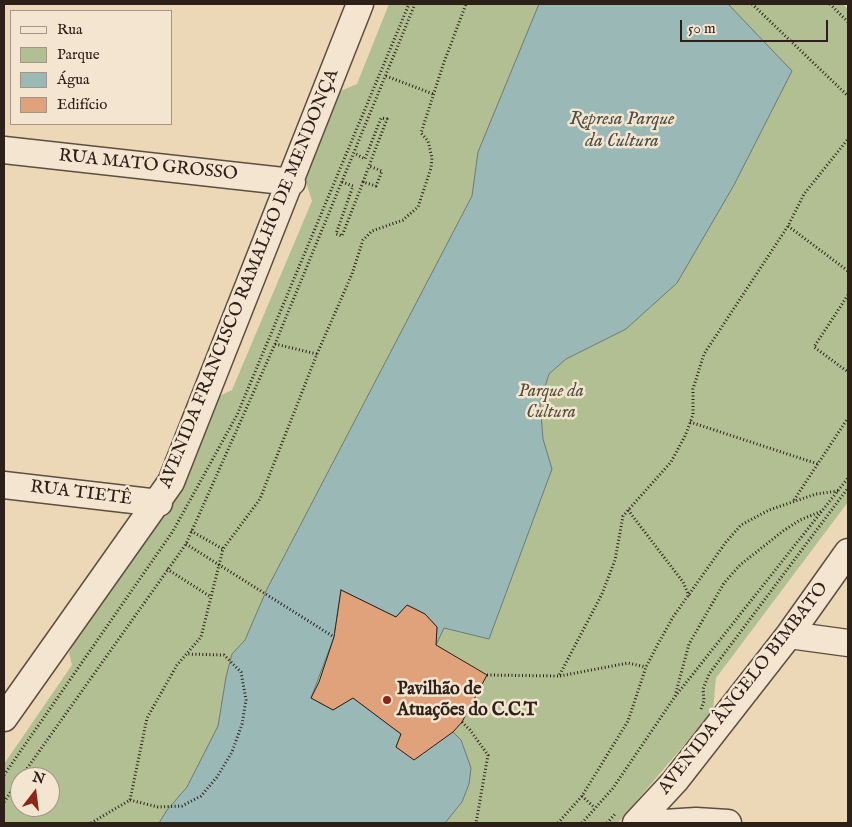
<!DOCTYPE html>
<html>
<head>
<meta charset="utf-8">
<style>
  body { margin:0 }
  #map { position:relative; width:852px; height:827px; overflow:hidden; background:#ecd7b7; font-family:"IM FELL English",serif }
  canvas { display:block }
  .frame { position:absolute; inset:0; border:5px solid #2d2019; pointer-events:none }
  .legend { position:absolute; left:10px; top:10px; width:162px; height:115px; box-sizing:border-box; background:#f3e5d0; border:1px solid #a49687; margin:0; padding:6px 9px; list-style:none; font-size:15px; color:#2d2019 }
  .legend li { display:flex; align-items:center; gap:10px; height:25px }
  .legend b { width:25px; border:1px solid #a49687 }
  .north { position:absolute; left:10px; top:767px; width:50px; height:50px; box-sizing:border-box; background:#f3e5d0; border:1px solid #a49687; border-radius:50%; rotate:15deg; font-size:14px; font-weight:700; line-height:20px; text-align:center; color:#2d2019 }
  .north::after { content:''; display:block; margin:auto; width:18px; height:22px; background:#8f2418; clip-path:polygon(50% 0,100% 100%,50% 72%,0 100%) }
  .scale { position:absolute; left:680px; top:20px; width:148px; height:22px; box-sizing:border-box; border:2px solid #2d2019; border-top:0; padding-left:6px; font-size:15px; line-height:18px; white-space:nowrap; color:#2d2019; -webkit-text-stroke:4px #f3e5d0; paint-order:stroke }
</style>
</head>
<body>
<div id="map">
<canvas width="852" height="827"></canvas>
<div class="frame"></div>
<ul class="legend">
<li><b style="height:6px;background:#f3e5d0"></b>Rua</li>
<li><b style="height:14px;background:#b2bf92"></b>Parque</li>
<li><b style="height:14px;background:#9ab8b6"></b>Água</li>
<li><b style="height:14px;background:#e0a27a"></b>Edifício</li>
</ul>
<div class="north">N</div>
<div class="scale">50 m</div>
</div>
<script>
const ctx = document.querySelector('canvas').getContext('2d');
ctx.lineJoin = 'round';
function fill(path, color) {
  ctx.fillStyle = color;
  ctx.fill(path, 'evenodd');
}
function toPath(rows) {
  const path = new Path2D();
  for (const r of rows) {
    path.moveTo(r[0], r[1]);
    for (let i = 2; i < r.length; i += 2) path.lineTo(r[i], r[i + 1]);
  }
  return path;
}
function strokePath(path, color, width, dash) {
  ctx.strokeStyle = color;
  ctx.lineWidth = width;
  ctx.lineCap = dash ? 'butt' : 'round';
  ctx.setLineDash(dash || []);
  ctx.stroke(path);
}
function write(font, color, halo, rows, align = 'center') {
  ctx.font = font + ' "IM FELL English",serif';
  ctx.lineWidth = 5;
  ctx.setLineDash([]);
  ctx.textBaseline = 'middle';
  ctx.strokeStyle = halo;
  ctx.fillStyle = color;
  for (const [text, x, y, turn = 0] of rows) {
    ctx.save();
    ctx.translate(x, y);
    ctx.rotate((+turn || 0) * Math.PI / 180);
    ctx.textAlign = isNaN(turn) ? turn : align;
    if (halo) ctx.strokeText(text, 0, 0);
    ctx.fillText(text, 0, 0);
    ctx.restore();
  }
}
const green = toPath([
  [389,4,843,4,848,9,848,502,716,678,713,710,706,719,618,823,4,823,4,764,72,665,69,653,76,637,213,399,232,390,312,201,305,179,338,92,357,84],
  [20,777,50,777,50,807,20,807]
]);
const water = toPath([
  [539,4,728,4,792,71,734,185,677,283,626,329,566,359,549,374,540,403,543,439,552,469,489,639,444,628,436,645,437,627,425,614,407,605,396,617,341,590,334,637,311,698,333,710,353,698,401,734,396,747,453,732,461,740,471,768,469,784,462,802,445,823,159,823,167,810,187,787,218,726,226,677,232,654,245,640,267,589,472,196,478,152,539,4]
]);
const building = toPath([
  [341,590,396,617,407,605,425,614,437,627,436,645,487,675,462,722,453,732,414,760,396,747,401,734,353,698,333,710,311,698,319,682,334,637,341,590]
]);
const path = toPath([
  [752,4,848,96],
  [830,4,848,22],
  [386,76,433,94],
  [342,182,353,186,336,234,342,236,363,182,376,186,382,171,369,166,387,119,381,118,365,159,354,153],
  [363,182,369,166],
  [788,226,848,271],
  [848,295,814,347,848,372],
  [275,344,317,354],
  [690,422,818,464],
  [794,500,848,418],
  [628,510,683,582,689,596],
  [191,531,223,549],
  [167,569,211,597],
  [487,675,559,676,602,594,615,560,623,516,671,462,685,436,693,415,693,389,704,354,788,226,804,194,848,139],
  [560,676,628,663,646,667],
  [675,696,689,644,724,583,740,565,783,531,800,520,822,511],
  [701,709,704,701,703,689,709,674,848,488],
  [462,722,470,730,488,755,476,823],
  [4,775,173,531,237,415,409,4],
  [21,777,186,544,275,344,415,4],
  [582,796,595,808],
  [130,800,158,807,182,806,201,796,217,777,232,752,242,724,246,700,241,672,224,655,187,654],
  [4,802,20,778],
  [91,823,130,800,147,718,177,665,201,637,223,549,260,499,317,354,352,274,363,240,372,231,403,220,418,207,431,168,432,158,428,141,421,133,443,65,466,4],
  [558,823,582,796,628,721,646,667,658,644,673,617,726,542,741,525,769,510,816,494,838,491],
  [582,823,613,788,674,698,848,478],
  [607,823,615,814]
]);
const minor = toPath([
  [4,150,292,182],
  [4,485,159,503],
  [789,635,848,643],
  [4,718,171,482,360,4],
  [636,823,675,781,789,635,848,552],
  [664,823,696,821,728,823]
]);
const pathBridge = toPath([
  [186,544,334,637]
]);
const markers = [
  [387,700,5,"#8f2418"]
];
const streetNames = [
  ["RUA MATO GROSSO",148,166,6],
  ["AVENIDA FRANCISCO RAMALHO DE MENDONÇA",250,279,-68],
  ["RUA TIETÊ",81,494,7],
  ["AVENIDA ÂNGELO BIMBATO",744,689,-52]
];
const parkNames = [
  ["Parque da",551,392],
  ["Cultura",551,413]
];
const poiNames = [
  ["Pavilhão de",397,690],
  ["Atuações do C.C.T",397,711]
];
const waterNames = [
  ["Represa Parque",622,120],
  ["da Cultura",622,142]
];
fill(green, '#b2bf92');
fill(water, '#9ab8b6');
strokePath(water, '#6e7b77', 1);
fill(building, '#e0a27a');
strokePath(building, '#2d2019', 1);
strokePath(minor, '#5d4e40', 29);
strokePath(path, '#2d2019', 3, [1, 2.5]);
strokePath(minor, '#f3e5d0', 26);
strokePath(pathBridge, '#2d2019', 3, [1, 2.5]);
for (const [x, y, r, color] of markers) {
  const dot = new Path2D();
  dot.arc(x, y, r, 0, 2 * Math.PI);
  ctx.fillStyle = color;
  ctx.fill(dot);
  strokePath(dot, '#f3e5d0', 2);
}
write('18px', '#2d2019', '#f3e5d0', streetNames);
write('italic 18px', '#55503d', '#f3e5d0', parkNames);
write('bold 18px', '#2d2019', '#f3e5d0', poiNames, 'left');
write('italic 19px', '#4e4e48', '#f3e5d0', waterNames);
</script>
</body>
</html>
